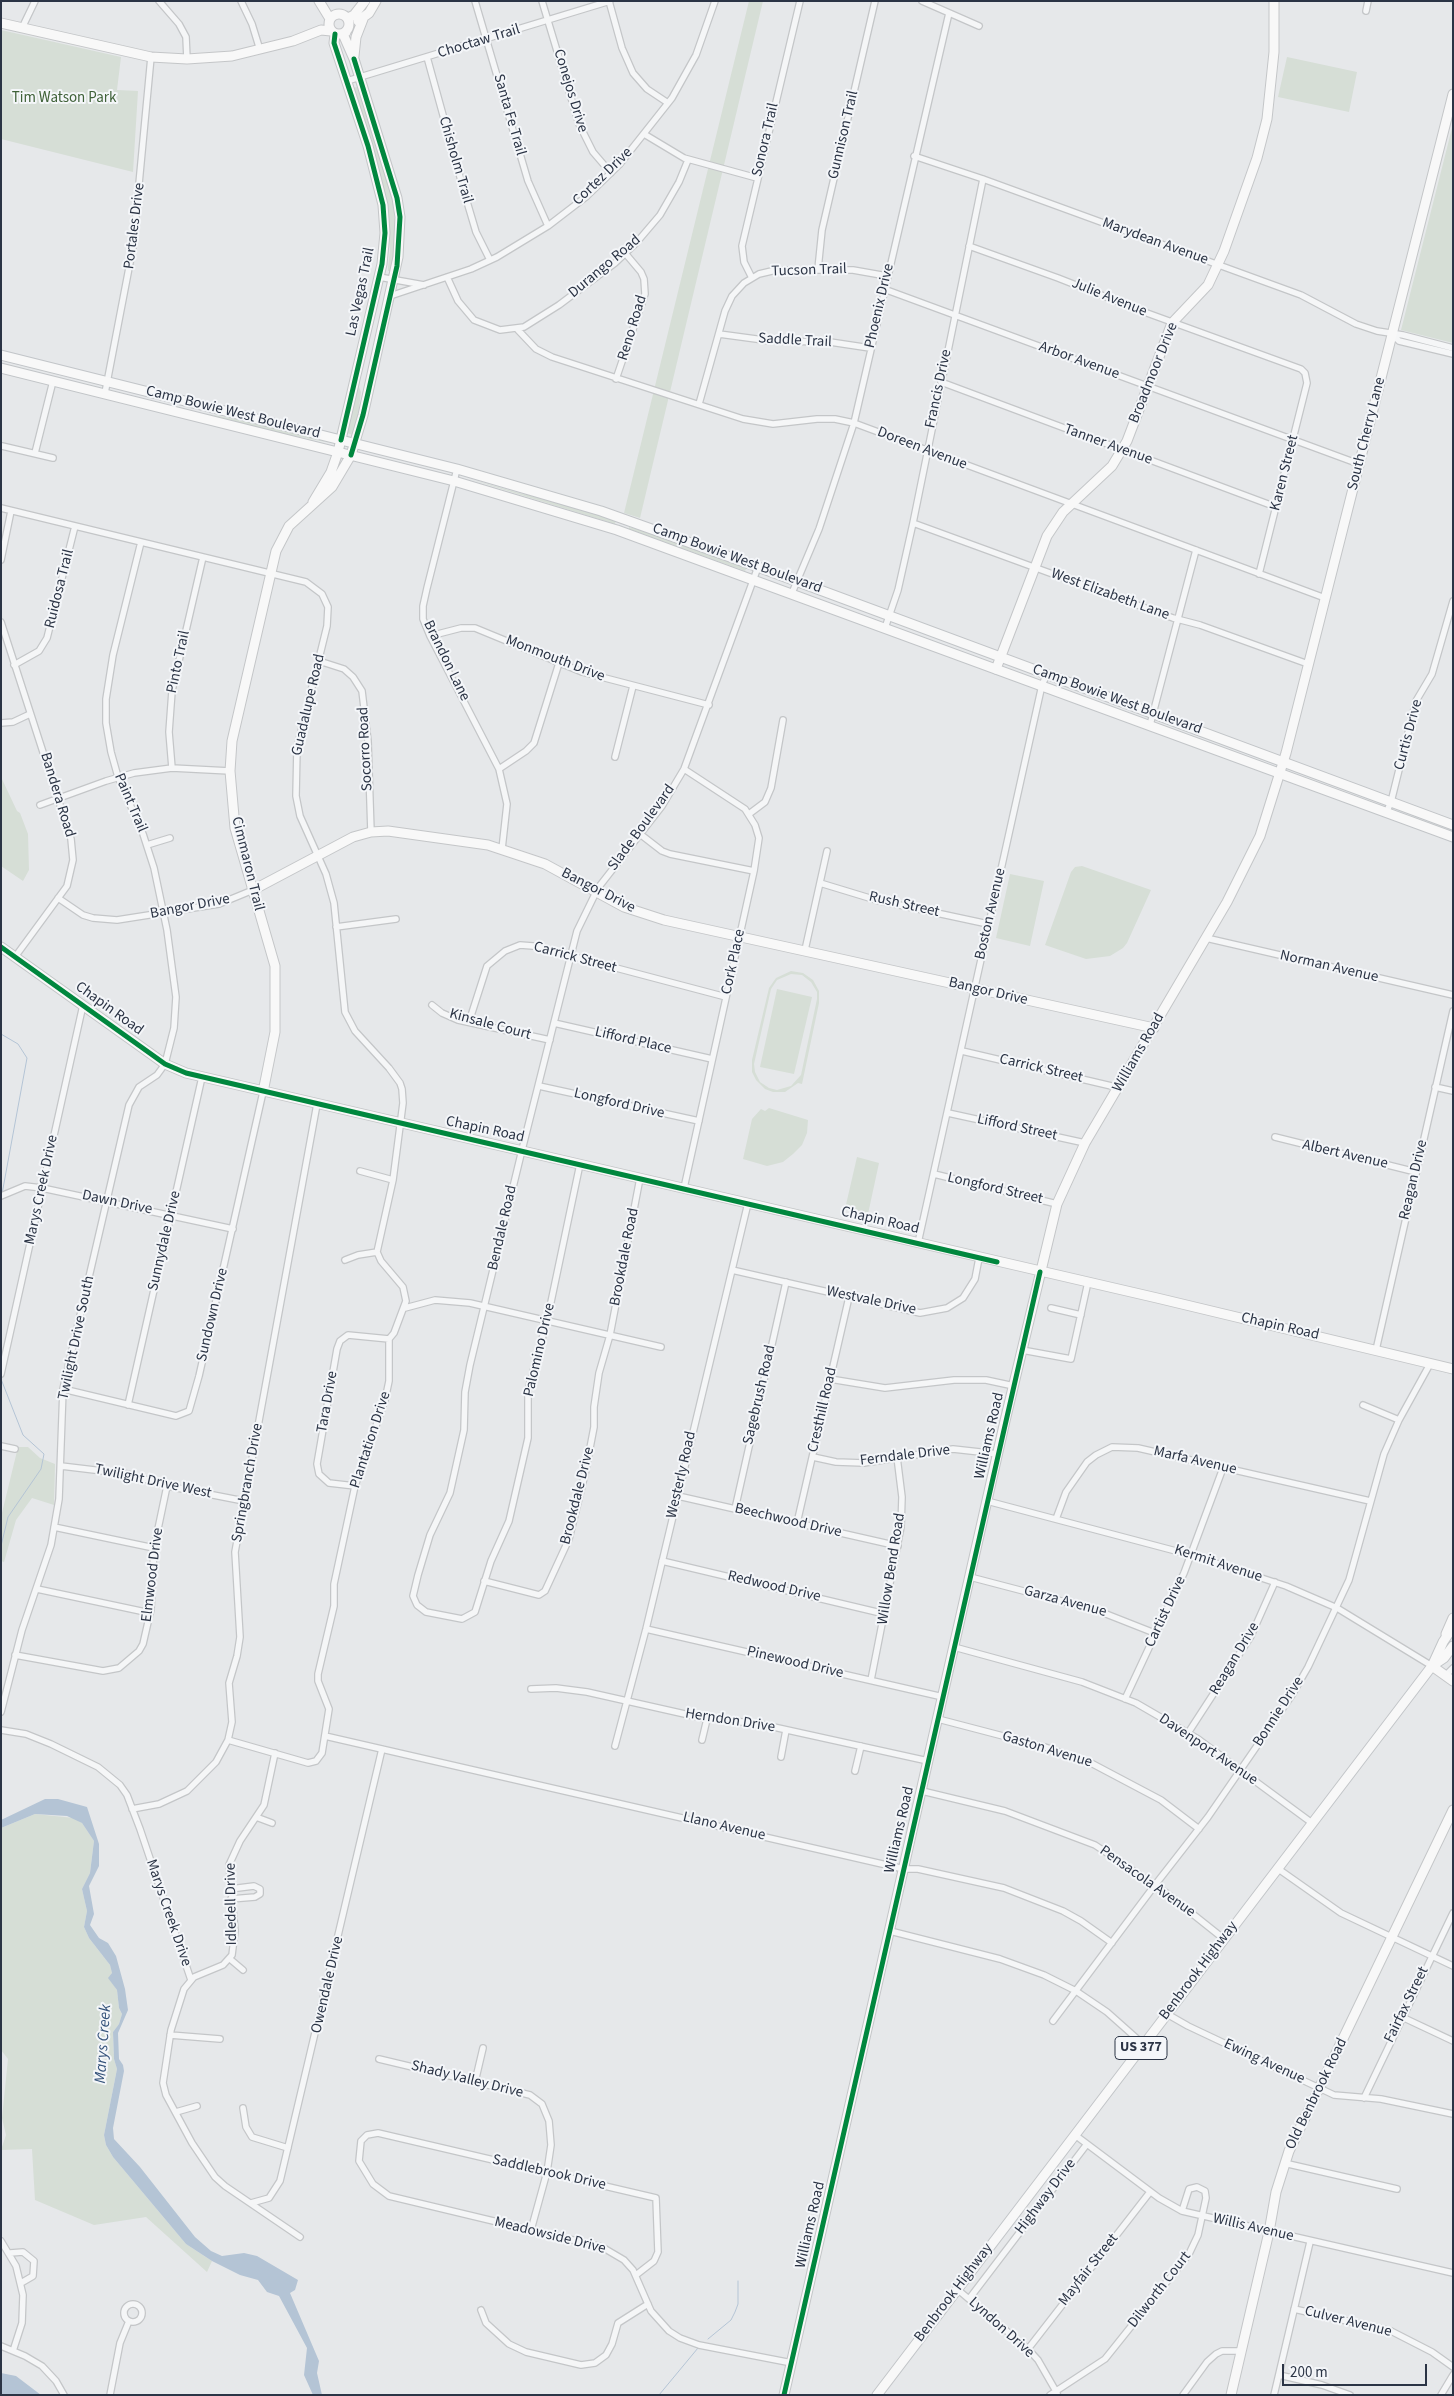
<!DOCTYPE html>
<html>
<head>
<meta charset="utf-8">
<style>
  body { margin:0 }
  #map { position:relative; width:1454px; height:2396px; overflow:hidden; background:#e6e8ea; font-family:"Source Sans 3",sans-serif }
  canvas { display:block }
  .frame { position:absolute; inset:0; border:2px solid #2b3445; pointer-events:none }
  .scale { position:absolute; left:1282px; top:2364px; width:145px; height:22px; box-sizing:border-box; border:2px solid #2b3445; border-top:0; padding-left:6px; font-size:15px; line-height:18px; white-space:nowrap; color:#2b3445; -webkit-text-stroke:4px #f4f6f9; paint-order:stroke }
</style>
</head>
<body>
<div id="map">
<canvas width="1454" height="2396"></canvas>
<div class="frame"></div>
<div class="scale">200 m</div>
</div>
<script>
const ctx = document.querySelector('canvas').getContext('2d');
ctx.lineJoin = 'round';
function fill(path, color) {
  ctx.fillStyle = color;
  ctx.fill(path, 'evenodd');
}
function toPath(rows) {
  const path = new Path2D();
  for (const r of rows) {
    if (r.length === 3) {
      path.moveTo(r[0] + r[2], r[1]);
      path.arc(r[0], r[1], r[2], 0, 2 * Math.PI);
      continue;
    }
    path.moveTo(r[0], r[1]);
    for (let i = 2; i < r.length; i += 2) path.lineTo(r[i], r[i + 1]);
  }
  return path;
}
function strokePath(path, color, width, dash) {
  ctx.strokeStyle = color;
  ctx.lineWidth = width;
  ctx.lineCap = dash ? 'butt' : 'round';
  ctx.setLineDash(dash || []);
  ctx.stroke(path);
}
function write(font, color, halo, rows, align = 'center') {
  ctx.font = font + ' "Source Sans 3",sans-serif';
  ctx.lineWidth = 4;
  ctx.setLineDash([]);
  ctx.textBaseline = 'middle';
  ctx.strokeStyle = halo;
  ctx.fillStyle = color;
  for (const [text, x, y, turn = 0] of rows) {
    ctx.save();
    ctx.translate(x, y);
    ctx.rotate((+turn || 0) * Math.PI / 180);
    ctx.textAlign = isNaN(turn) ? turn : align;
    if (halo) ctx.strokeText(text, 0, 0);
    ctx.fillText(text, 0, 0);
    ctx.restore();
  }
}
const green = toPath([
  [749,1,763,1,640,518,624,513],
  [1,30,121,57,117,90,138,91,133,172,1,139],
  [1287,57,1357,72,1349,112,1278,97],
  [357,87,393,201,396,235,392,271,388,271,388,267,390,251,387,204,353,88],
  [1453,124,1453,343,1401,330],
  [359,387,361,392,358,416,353,435,347,433,357,388],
  [203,413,256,423,331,443,279,433],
  [466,478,523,494,536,495,616,520,615,524],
  [629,527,675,540,747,567,745,571,629,529],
  [1,777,17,811,20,813,28,834,29,870,23,881,1,866],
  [1082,866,1151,890,1127,943,1123,948,1110,956,1086,959,1045,945,1071,872,1075,867],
  [1010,874,1044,881,1030,946,996,938],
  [791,971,803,973,813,980,819,991,819,1003,802,1084,798,1083,785,1092,773,1092,765,1089,756,1080,752,1072,752,1060,769,988,776,978],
  [791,974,802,975,811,982,817,992,817,999,801,1075,791,1086,777,1090,769,1088,760,1082,755,1072,754,1064,771,989,777,980],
  [777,989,812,997,794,1074,760,1067],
  [769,1108,808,1120,807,1133,802,1145,793,1154,783,1162,767,1166,743,1159,752,1119,761,1109,765,1111],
  [857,1157,879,1163,868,1214,845,1209],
  [18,1447,28,1447,40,1458,55,1464,54,1505,32,1498,16,1520,4,1562,1,1561,1,1517],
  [35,1814,74,1818,82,1823,94,1841,90,1873,82,1889,87,1911,84,1927,89,1938,110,1965,112,1973,109,1978,117,1990,119,2008,122,2014,119,2024,113,2032,114,2059,117,2069,104,2135,106,2145,113,2157,186,2244,212,2261,207,2272,146,2217,94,2225,35,2200,32,2149,1,2150,6,2135,2,2118,8,2059,1,2050,1,1828]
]);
const water = toPath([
  [45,1799,58,1799,87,1807,99,1844,99,1866,89,1886,94,1914,90,1925,99,1938,108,1943,116,1956,125,1989,128,2010,118,2033,119,2059,123,2065,124,2071,113,2128,114,2139,140,2167,195,2237,211,2251,222,2256,244,2253,257,2256,298,2280,295,2290,290,2293,319,2361,317,2373,322,2395,313,2395,304,2375,307,2348,279,2296,267,2292,258,2280,240,2275,212,2261,186,2244,113,2157,106,2145,104,2135,117,2069,114,2059,113,2032,119,2024,122,2014,119,2008,117,1990,108,1978,112,1973,110,1965,89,1938,84,1927,87,1911,82,1889,90,1873,94,1841,82,1823,67,1816,35,1814,1,1828,1,1820],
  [1,2373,16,2376,41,2395,1,2395]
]);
const stream = toPath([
  [1,1034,18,1044,27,1058,2,1194],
  [1,1379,23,1435,44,1454,41,1469,8,1517,1,1546],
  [708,2339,731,2320,735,2312,738,2304,738,2281],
  [659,2395,698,2348]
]);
const street = toPath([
  [159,1,179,24,186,37,187,59],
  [241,1,252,24,260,50],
  [475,1,528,181,548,226],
  [542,1,579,124,593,152,611,173],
  [609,1,622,48,633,73,647,89,668,103],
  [922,1,979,26],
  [1366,11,1368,1],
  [22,28,35,1],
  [427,57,465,195,476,232,490,260],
  [347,81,610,1],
  [644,134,684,158,757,178],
  [914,156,983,179,1301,295,1356,324,1377,331,1403,335,1453,348],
  [969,246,1058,278,1147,313,1301,369,1305,373,1307,383,1259,574],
  [818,269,822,230,875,1],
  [379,277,424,285],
  [447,277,458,301,474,320,500,330,524,327,559,305,615,263,637,242,660,215,679,182,688,160],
  [752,278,744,262,742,246,800,1],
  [884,289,1359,464],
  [390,296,471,269,497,257,548,226,587,196,619,165,672,98,696,55,715,1],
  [518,330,536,349,552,357,743,419,773,424,817,419,835,419,854,423,1325,598],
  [719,334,771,341,830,342,870,348],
  [1393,335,1399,341,1453,354],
  [616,379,645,294,644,279,641,272,625,253],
  [941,382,1276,507],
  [105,393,133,247,151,57],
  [699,404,725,311,732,296,744,283,759,274,776,270,853,270,887,276],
  [2,446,53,458],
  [35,453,53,381],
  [457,469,427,588,423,606,423,619,430,636,499,769,507,804,502,849],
  [1,508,306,582,322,594,328,607,327,626,297,748,296,796,300,816,326,874,334,903,345,1012,355,1031,389,1068,400,1083,402,1089,403,1103,393,1180,377,1252,381,1261,403,1287,406,1301,394,1333,389,1339,389,1381,385,1400,355,1486,334,1584,334,1606,318,1674,318,1681,329,1709,322,1753,316,1761,308,1763,228,1740],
  [913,523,1173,618,1200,625,1308,664],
  [1,560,11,511],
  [792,593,819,529,854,423,949,13],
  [1,622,71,839,73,860,67,886,15,957],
  [885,628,898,590,913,523,983,179],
  [430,636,461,628,475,628,582,672,709,705],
  [319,661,344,669,353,677,362,691,368,741,371,832],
  [14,665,39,651,47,638,75,526],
  [1,723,13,722,30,714],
  [1150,725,1196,550],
  [615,757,633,686],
  [172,768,169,732,172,691,203,557],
  [499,769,526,751,534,743,559,663],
  [40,805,106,781,134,773,172,768,230,771],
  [1386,813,1391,802,1416,701,1432,674,1453,601],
  [749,814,765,802,771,788,783,720],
  [640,834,662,851,670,854,754,871],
  [147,845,170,838],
  [820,883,876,900,988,924],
  [58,898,83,915,93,918,117,920,219,904,253,890],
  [336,927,396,919],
  [1206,938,1453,995],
  [805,950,827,851],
  [432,1005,442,1013,458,1020,550,1040],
  [469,1022,487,966,505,951,520,945,533,946,726,997],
  [554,1023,712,1059],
  [962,1051,1120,1088],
  [539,1086,699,1121],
  [1435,1087,1453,1091],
  [948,1113,1085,1143],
  [1275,1137,1416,1172],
  [580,1164,547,1321,528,1390,528,1438,509,1521,491,1561,475,1612,462,1619,426,1612,417,1605,413,1596,418,1575,430,1535,450,1493,464,1430,465,1392,470,1365,522,1150,577,931,598,888,662,806,684,769,758,567],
  [360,1171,393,1180],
  [934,1174,1057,1204],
  [684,1188,754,871,759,838,755,825,745,809,684,769],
  [1,1196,25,1186,42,1188,233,1229],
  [918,1243,1042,685,1047,674],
  [345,1260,358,1255,377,1252],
  [732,1270,920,1313,947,1308,963,1298,975,1279,979,1258],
  [405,1308,435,1300,470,1303,661,1347],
  [1051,1308,1081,1315],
  [1022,1350,1071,1359,1088,1282],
  [1376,1350,1453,1011],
  [1,1374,83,1005],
  [830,1379,885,1388,954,1380,986,1380,1014,1386],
  [63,1389,176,1416,189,1411,199,1376,263,1092],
  [128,1405,202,1077],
  [1363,1405,1399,1420],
  [1,1446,15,1449],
  [813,1457,836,1462,864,1463,953,1449,998,1454],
  [61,1466,128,1474,167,1486,244,1501],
  [355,1486,329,1483,319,1474,317,1464,337,1349,340,1341,348,1335,389,1339],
  [678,1496,898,1546],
  [987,1501,1191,1555,1286,1586,1337,1608,1432,1666],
  [735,1509,786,1282],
  [1056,1519,1066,1492,1087,1462,1096,1455,1112,1447,1138,1448,1370,1501],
  [797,1523,849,1297],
  [54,1527,154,1548],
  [662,1561,885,1614],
  [970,1577,1096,1610,1157,1634],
  [484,1581,539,1595,545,1591,569,1539,585,1474,594,1427,594,1407,599,1373,610,1335,640,1178],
  [37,1589,150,1613],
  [646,1629,943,1697],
  [954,1647,1082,1682,1136,1703,1198,1739,1312,1823],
  [15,1655,103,1671,119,1668,139,1651,143,1644,151,1609,154,1548,167,1486],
  [1445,1676,1453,1668],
  [871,1680,901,1527,902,1497,897,1457],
  [531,1689,556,1688,587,1692,698,1717,760,1724,928,1761],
  [1125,1699,1184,1573,1223,1468],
  [1,1712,22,1630,51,1545,59,1499,63,1389,129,1105,139,1087,157,1075,165,1064,174,1028,176,997,167,930,154,868,143,834,118,777,111,752,106,723,106,699,113,655,141,542],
  [938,1719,1045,1747,1091,1763,1161,1800,1199,1829],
  [1,1730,26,1734,51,1744,98,1767,120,1785,127,1795,140,1829,191,1980],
  [1188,1733,1251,1636,1275,1582],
  [325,1736,904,1869,918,1869,1004,1888,1063,1911,1081,1921,1112,1943],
  [702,1740,707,1719],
  [615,1746,646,1629,748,1203],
  [275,1753,264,1805,240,1841,229,1865,235,1931,232,1955,223,1965,194,1977,184,1989,171,2030,163,2083,166,2095,192,2143,215,2177,225,2186,300,2237],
  [781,1757,786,1730],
  [855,1771,861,1746],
  [922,1791,1005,1811,1095,1845,1165,1892,1224,1939],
  [132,1809,159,1804,187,1791,216,1762,228,1740,232,1722,229,1683,237,1656,240,1637,235,1552,317,1104],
  [256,1817,272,1823],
  [1277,1868,1341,1913,1453,1966],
  [230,1889,254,1886,260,1889,260,1894,255,1897,231,1899],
  [890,1931,1000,1959,1044,1975,1076,1991,1107,2012,1143,2044],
  [230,1959,243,1970],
  [1167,2014,1188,2026,1334,2095,1381,2099,1453,2114],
  [1402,2017,1453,2041],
  [1053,2021,1155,1885,1208,1817,1292,1695,1308,1667,1349,1580,1384,1454,1399,1420,1430,1364],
  [170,2035,220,2039],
  [379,2059,530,2095,542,2104,549,2121,551,2145,547,2172,531,2230],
  [475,2082,483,2048],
  [1364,2098,1453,1913],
  [243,2108,246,2127,252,2137,288,2148],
  [176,2112,197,2106],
  [1075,2135,1159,2198,1182,2211,1453,2273],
  [1284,2163,1397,2189],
  [251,2203,269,2198,280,2181,382,1749],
  [1,2241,16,2266,23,2295,22,2323,13,2351],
  [10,2253,23,2252,34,2261,33,2276,21,2283],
  [636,2275,654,2261,658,2252,656,2198,378,2133,367,2135,361,2141,359,2161,373,2184,389,2196,602,2247,624,2260,633,2270,651,2311,669,2331,680,2338,699,2345,792,2363],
  [957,2289,1028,2349,1038,2360,1057,2393],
  [969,2299,1087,2144],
  [133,2313,9],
  [1294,2309,1391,2331,1432,2352,1453,2367],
  [481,2310,486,2323,509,2344,526,2352,581,2365,595,2363,606,2355,612,2344,618,2323,648,2304],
  [1,2346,25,2356,42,2366,56,2381,64,2395],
  [1028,2349,1150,2192],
  [1279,2375,1322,2385,1350,2395],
  [110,2395,120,2343,129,2321],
  [1050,2395,1105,2359,1189,2254,1198,2235,1206,2198,1205,2191,1197,2187,1189,2189,1182,2211],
  [1183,2395,1207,2362,1216,2354,1222,2351,1241,2351],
  [1274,2395,1310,2242],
  [1441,2395,1453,2375]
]);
const secondary = toPath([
  [319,1,330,19],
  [339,24,10],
  [348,18,354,15,365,1],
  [358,21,369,13,376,1],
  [1,23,151,57,187,59,232,56,293,41,321,30,331,31],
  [354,56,356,37,363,19],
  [313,502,331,472,338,452,382,264,385,233,383,205,368,146,334,43,335,34],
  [996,669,1047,536,1063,512,1112,466,1127,441,1172,323,1208,285,1224,251,1257,158,1267,119,1274,52,1274,1],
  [253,890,353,837,371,832,388,831,488,845,545,864,624,907,664,920,1154,1028],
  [1,947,165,1064,186,1073,1157,1298,1453,1369],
  [263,1092,275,1032,275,966,235,828,230,771,232,741,276,551,289,526,332,487,351,455,363,415,398,257,400,217,397,198,354,59,343,34,346,32],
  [1446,1634,1453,1618],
  [1432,1666,1453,1681],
  [784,2395,1005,1421,1057,1204,1085,1143,1227,902,1260,836,1286,753,1453,94],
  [1231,2395,1269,2232,1276,2192,1289,2151,1453,1810]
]);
const primary = toPath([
  [1,355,457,469,601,511,758,567,1453,825],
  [1,368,454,481,617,530,1453,837],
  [1432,1666,1444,1658,1453,1646],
  [877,2395,1432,1666,1443,1642,1453,1627]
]);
const cycleway = toPath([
  [335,34,334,43,368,146,383,205,385,233,382,264,341,440],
  [351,455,363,415,397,266,400,217,397,198,354,59],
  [1,947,165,1064,186,1073,997,1262],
  [784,2395,1040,1272]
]);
const shields = [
  [1141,2048,52]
];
const shieldNames = [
  ["US 377",1141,2048]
];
const streetNames = [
  ["Choctaw Trail",479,42,-17],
  ["Conejos Drive",570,91,73],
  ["Santa Fe Trail",509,115,74],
  ["Gunnison Trail",844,135,-77],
  ["Sonora Trail",766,140,-77],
  ["Chisholm Trail",455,160,74],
  ["Cortez Drive",603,177,-44],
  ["Portales Drive",135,226,-83],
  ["Marydean Avenue",1155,242,20],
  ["Durango Road",605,267,-40],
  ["Tucson Trail",809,271,-2],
  ["Las Vegas Trail",361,292,-78],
  ["Julie Avenue",1109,298,22],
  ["Phoenix Drive",880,306,-77],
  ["Reno Road",633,328,-73],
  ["Saddle Trail",795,341,3],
  ["Arbor Avenue",1079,361,20],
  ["Broadmoor Drive",1154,373,-68],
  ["Francis Drive",939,389,-78],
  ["Camp Bowie West Boulevard",233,413,14],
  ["South Cherry Lane",1367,434,-76],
  ["Tanner Avenue",1108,445,20],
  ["Doreen Avenue",922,449,21],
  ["Karen Street",1285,473,-76],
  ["Camp Bowie West Boulevard",737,559,20],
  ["Ruidosa Trail",60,589,-76],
  ["West Elizabeth Lane",1110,595,20],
  ["Monmouth Drive",555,659,21],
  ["Brandon Lane",446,661,64],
  ["Pinto Trail",179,662,-78],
  ["Camp Bowie West Boulevard",1117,700,20],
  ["Guadalupe Road",309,705,-77],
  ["Curtis Drive",1409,735,-75],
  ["Socorro Road",366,749,-93],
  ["Bandera Road",57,795,73],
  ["Paint Trail",130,803,67],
  ["Slade Boulevard",642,828,-54],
  ["Cimmaron Trail",247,864,76],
  ["Bangor Drive",598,891,27],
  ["Rush Street",904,905,13],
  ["Bangor Drive",190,907,-11],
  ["Boston Avenue",991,914,-77],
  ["Carrick Street",575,958,15],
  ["Cork Place",734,962,-78],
  ["Norman Avenue",1329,967,13],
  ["Bangor Drive",988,992,13],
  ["Chapin Road",109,1009,36],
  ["Kinsale Court",490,1025,15],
  ["Lifford Place",633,1041,13],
  ["Williams Road",1139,1053,-60],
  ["Carrick Street",1041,1069,13],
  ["Longford Drive",619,1104,13],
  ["Lifford Street",1017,1128,12],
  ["Chapin Road",485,1130,12],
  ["Albert Avenue",1345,1155,13],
  ["Reagan Drive",1414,1180,-77],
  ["Longford Street",995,1189,13],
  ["Marys Creek Drive",42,1190,-78],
  ["Dawn Drive",117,1203,12],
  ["Chapin Road",880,1221,13],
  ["Bendale Road",503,1228,-77],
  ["Sunnydale Drive",165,1241,-77],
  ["Brookdale Road",625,1257,-79],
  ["Westvale Drive",871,1301,12],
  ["Sundown Drive",213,1315,-77],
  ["Chapin Road",1280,1327,13],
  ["Twilight Drive South",77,1338,-78],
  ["Palomino Drive",540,1350,-77],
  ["Sagebrush Road",760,1395,-77],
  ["Tara Drive",328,1402,-80],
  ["Cresthill Road",823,1410,-77],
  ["Williams Road",990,1436,-77],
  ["Plantation Drive",371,1440,-72],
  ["Ferndale Drive",905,1456,-7],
  ["Marfa Avenue",1195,1461,13],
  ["Westerly Road",682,1475,-77],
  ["Twilight Drive West",153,1482,12],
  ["Springbranch Drive",248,1483,-80],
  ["Brookdale Drive",578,1496,-76],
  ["Beechwood Drive",788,1521,13],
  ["Kermit Avenue",1218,1564,18],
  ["Willow Bend Road",892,1569,-81],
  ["Elmwood Drive",153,1575,-83],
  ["Redwood Drive",774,1587,13],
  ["Garza Avenue",1065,1602,15],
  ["Cartist Drive",1166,1612,-65],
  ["Reagan Drive",1235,1659,-59],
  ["Pinewood Drive",795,1663,13],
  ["Bonnie Drive",1279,1712,-57],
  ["Herndon Drive",730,1721,9],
  ["Gaston Avenue",1047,1750,17],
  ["Davenport Avenue",1208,1750,34],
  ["Llano Avenue",724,1827,13],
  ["Williams Road",900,1830,-77],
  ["Pensacola Avenue",1147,1882,35],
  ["Idledell Drive",232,1904,-91],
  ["Marys Creek Drive",168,1913,71],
  ["Benbrook Highway",1199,1971,-53],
  ["Owendale Drive",328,1985,-77],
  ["Fairfax Street",1407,2005,-64],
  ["Ewing Avenue",1264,2062,25],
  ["Shady Valley Drive",467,2080,14],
  ["Old Benbrook Road",1317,2094,-64],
  ["Saddlebrook Drive",549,2173,13],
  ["Highway Drive",1046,2197,-53],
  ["Williams Road",811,2225,-77],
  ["Willis Avenue",1253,2228,13],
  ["Meadowside Drive",550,2236,14],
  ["Mayfair Street",1089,2270,-52],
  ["Dilworth Court",1160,2290,-52],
  ["Benbrook Highway",954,2293,-53],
  ["Culver Avenue",1348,2322,14],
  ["Lyndon Drive",1001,2328,42]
];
const parkNames = [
  ["Tim Watson Park",64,99]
];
const waterNames = [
  ["Marys Creek",104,2044,-86]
];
fill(green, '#d6ded6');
fill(water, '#b4c4d5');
strokePath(stream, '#b4c4d5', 1);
strokePath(street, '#c4c6c8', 8);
strokePath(secondary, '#c4c6c8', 11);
strokePath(primary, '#c2c5c8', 11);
strokePath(street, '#f5f6f7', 5.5);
strokePath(secondary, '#f8f8f8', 9);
strokePath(primary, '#f8f8f8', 9);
strokePath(cycleway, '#00873e', 5);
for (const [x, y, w] of shields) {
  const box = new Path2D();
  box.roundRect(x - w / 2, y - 11.5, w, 23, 4);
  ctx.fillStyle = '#f4f6f9';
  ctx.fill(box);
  strokePath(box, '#2b3445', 1);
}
write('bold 14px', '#2b3445', null, shieldNames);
write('15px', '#2b3445', '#f4f6f9', streetNames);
write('15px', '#3f6138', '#f4f6f9', parkNames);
write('italic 16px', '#34527a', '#f4f6f9', waterNames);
</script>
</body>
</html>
